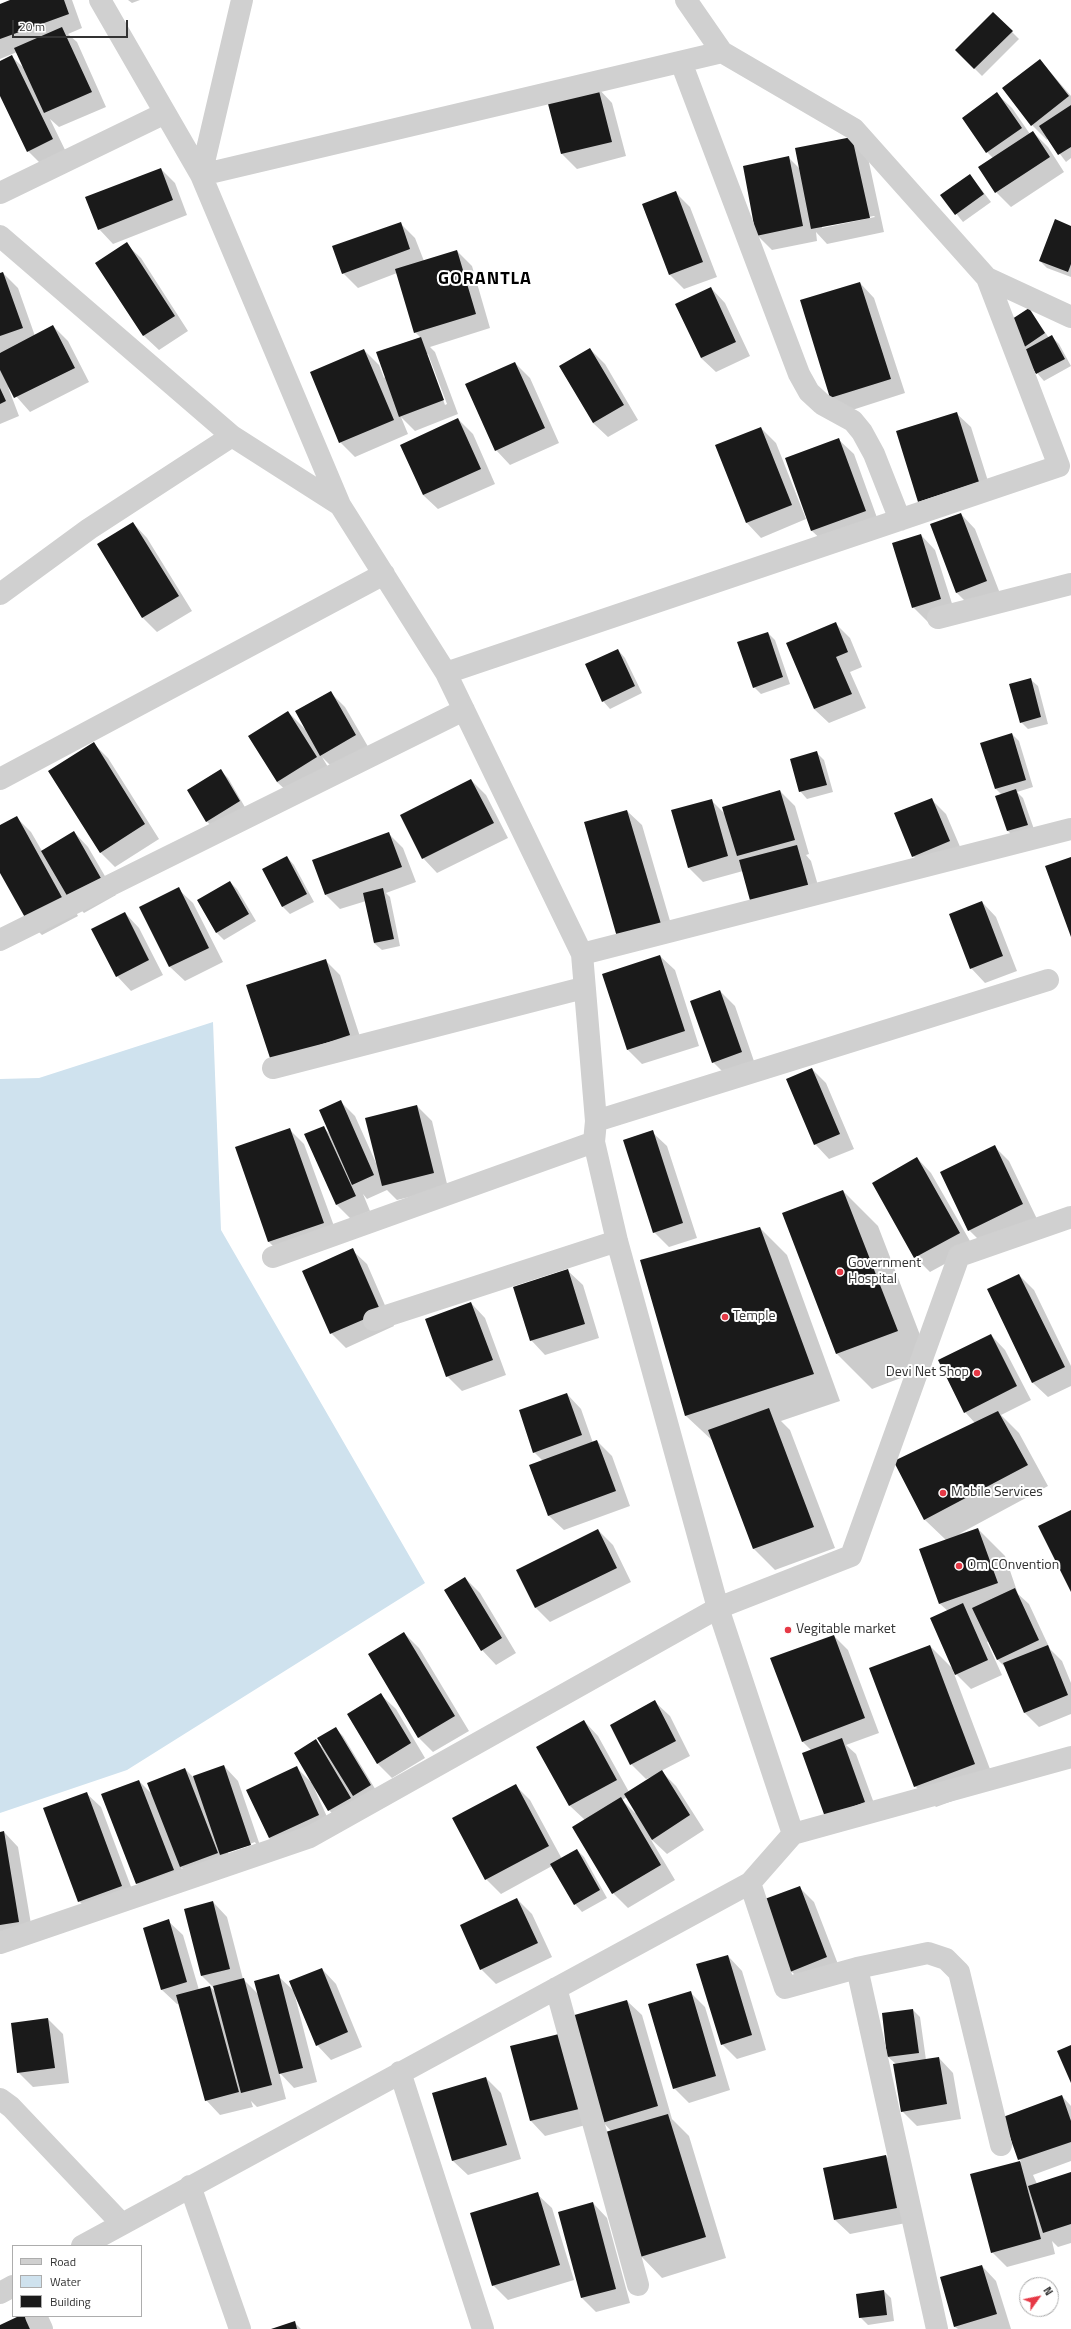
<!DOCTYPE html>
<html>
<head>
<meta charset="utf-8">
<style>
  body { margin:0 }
  #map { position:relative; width:1071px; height:2329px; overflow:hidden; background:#fff; font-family:"Titillium Web",sans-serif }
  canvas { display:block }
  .legend { position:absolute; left:12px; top:2245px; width:130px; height:72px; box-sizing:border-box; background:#fff; border:1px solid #adadad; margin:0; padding:5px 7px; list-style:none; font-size:12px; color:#333 }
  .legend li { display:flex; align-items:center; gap:8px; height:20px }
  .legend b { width:20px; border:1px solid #adadad }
  .north { position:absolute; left:1019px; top:2277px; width:40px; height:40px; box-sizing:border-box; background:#fff; border:1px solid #adadad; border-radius:50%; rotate:57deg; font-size:11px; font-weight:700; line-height:16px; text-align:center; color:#333 }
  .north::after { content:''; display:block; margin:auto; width:14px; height:18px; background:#e63946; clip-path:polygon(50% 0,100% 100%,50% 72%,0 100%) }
  .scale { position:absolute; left:12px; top:20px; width:116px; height:18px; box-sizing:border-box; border:2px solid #333; border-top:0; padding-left:5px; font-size:12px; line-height:14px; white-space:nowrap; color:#333; -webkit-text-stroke:3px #fff; paint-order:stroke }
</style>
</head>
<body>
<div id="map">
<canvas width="1071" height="2329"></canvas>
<ul class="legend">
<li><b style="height:5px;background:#d0d0d0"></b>Road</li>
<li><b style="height:11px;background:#cfe2ee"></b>Water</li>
<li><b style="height:11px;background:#1a1a1a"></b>Building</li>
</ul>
<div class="north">N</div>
<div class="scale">20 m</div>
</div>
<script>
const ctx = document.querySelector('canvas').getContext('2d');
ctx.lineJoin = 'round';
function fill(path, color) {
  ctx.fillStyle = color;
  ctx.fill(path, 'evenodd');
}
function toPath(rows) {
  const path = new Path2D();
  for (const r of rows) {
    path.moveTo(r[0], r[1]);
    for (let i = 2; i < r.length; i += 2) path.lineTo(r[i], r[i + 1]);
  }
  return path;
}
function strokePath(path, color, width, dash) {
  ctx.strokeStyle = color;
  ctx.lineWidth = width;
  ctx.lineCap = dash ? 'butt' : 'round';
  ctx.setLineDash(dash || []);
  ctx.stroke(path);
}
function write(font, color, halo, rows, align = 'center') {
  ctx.font = font + ' "Titillium Web",sans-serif';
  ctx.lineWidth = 4;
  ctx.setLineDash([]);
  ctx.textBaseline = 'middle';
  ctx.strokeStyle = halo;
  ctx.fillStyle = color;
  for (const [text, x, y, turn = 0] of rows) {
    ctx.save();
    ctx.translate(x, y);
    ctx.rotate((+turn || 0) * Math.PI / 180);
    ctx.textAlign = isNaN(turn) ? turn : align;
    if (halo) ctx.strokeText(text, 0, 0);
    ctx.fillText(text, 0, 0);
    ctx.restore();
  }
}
const water = toPath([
  [213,1022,221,1230,425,1583,127,1770,0,1813,0,1079,39,1078]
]);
const shadow = toPath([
  [13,0,72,0,82,28,68,34,77,42,106,107,59,127,50,119,67,154,43,166,28,151,0,93,0,62,12,57,25,69,17,52,0,59,0,5],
  [128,0,140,0,132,3],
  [993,13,1019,39,982,76,956,50],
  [1040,60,1071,96,1071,158,1066,162,1048,138,1047,140,1032,125],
  [598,88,612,103,626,156,577,169,562,154,549,101],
  [997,94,1012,108,1030,134,1033,132,1048,147,1064,172,1011,207,996,192,993,158,987,152],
  [852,138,867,153,884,232,827,244,816,232,817,241,772,250,757,235,789,158,800,169],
  [874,216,875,217,822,228,822,226],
  [161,169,175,183,187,215,113,244,99,229],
  [970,175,991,202,963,222,942,196],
  [675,192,690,207,717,277,684,289,670,275,643,205],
  [400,223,415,238,424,261,457,251,472,266,490,328,430,347,435,352,458,414,415,431,401,417,408,434,355,457,340,442,364,350,379,365,384,378,421,338,415,332,397,273,358,288,343,273],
  [426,354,428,354,447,404,445,405],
  [1071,227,1071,277,1047,268,1040,261],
  [126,244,141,258,188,331,159,350,144,336,96,263],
  [3,273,18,288,35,336,53,326,68,341,89,382,30,412,8,387,19,416,0,424,0,274],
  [860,283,874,298,905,393,846,412,831,397],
  [711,288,725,303,750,356,716,372,701,358],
  [1029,309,1049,338,1051,336,1059,344,1071,366,1044,381,1037,373,1024,347],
  [590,349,605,364,638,420,608,437,593,423],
  [515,363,530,378,559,443,510,465,496,450],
  [956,413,971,427,993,497,934,516],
  [458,419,473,434,495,484,438,509,423,495],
  [761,428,776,443,806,519,761,538,747,523,716,446],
  [839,440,854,454,880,526,827,545,812,531,786,459],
  [961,514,975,529,1001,596,971,607,956,592],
  [133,523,147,538,192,611,157,632,143,618,98,544],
  [921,535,935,550,955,613,928,622,913,607],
  [835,623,850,638,862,667,850,672,866,708,829,723,814,709],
  [768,633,775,640,790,684,761,694,754,687],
  [618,650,625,658,642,693,610,709,603,701],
  [1030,679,1038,686,1048,724,1028,729,1021,722],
  [330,692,345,707,370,750,335,770,322,757,331,772,292,796,277,782,288,712,305,729],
  [1012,734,1019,741,1033,787,1017,792,1023,798,1035,832,1015,838,1008,831,997,796,1002,795,996,789],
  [93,743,108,758,159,839,115,867,100,852],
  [817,753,824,760,833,792,807,799,800,791],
  [221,771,228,778,246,809,214,828,206,821],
  [471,780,486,795,508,838,437,873,423,858],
  [780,791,795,806,809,854,806,855,811,861,823,903,743,871,703,882,689,868,711,800,725,814],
  [931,799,946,814,964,856,928,871,913,856],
  [627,811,642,825,675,938,633,951,585,823],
  [16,817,31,832,42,851,74,832,88,847,116,895,84,913,67,895,78,916,42,935,28,921,0,871,0,826],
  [388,833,403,848,416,882,386,893,390,897,400,946,382,950,374,943,366,901,340,909,326,895],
  [287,857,294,865,314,902,290,914,283,907,263,870],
  [230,882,237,889,256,921,224,940,217,933,198,901],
  [178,889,193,903,223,962,185,981,170,967,140,908],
  [982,902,996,917,1017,971,985,983,971,968],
  [125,913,139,928,163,975,131,991,117,976],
  [660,956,675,970,699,1046,642,1064,627,1049],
  [325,960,340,975,364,1049,287,1075],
  [720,991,735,1006,756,1067,728,1077,713,1062],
  [812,1069,826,1083,854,1149,829,1159,815,1144],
  [340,1101,355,1116,376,1163,417,1106,432,1121,448,1188,397,1200,387,1190,367,1199,363,1194,370,1211,351,1219,337,1205,323,1127,330,1134],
  [289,1129,304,1144,338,1237,284,1257,269,1242,236,1148],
  [652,1132,667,1146,697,1238,669,1247,654,1232],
  [995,1147,1009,1161,1037,1219,984,1245,969,1230],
  [917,1158,931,1173,974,1248,930,1272,915,1257],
  [843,1191,878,1226,932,1366,872,1389,837,1354,783,1213],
  [760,1228,787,1255,840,1401,781,1421,790,1430,835,1548,775,1570,754,1549,714,1442,686,1416,641,1261],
  [352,1250,367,1264,394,1326,346,1348,331,1333],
  [568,1271,583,1285,599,1338,545,1355,531,1340],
  [1019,1275,1034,1290,1071,1366,1071,1386,1048,1397,1033,1383,989,1290],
  [471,1303,485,1318,506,1375,462,1391,447,1376],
  [991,1335,1005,1350,1031,1400,1001,1415,1019,1433,1048,1486,959,1534,978,1529,1005,1556,1018,1594,1029,1604,1050,1649,1062,1661,1071,1683,1071,1714,1039,1727,1025,1713,1007,1669,998,1660,989,1641,987,1642,1002,1675,971,1689,953,1671,996,1785,936,1807,915,1786,930,1646,954,1670,948,1611,940,1604,946,1540,925,1520,896,1464,975,1423,965,1412],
  [567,1394,581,1409,593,1443,597,1441,612,1456,630,1506,564,1530,549,1516,530,1466,543,1461,534,1452],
  [598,1530,613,1545,631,1582,550,1622,536,1608,517,1570],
  [465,1578,480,1593,516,1653,496,1665,482,1650],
  [404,1633,419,1648,469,1731,433,1752,419,1738,369,1654],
  [834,1636,848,1650,879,1733,846,1745,856,1754,879,1817,841,1831,812,1751,802,1741],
  [381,1695,396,1709,425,1758,392,1778,378,1764,348,1715],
  [655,1702,670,1716,690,1756,661,1771,676,1786,704,1830,667,1854,650,1838,675,1880,628,1908,613,1893,585,1820,570,1806,537,1747,584,1721,598,1736,629,1792,654,1776,646,1779,631,1764],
  [627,1797,636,1813,635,1813,622,1800],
  [336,1729,343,1736,377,1792,343,1825,329,1810,314,1788,333,1830,284,1852,269,1838,248,1790,296,1767,311,1782,316,1741,325,1749],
  [224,1766,238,1781,265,1860,195,1881,181,1867,188,1884,151,1898,137,1883,139,1781,153,1795,185,1769,193,1777],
  [255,1842,256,1844,228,1854,228,1852],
  [515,1785,530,1800,562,1859,577,1850,584,1857,607,1898,582,1912,575,1904,552,1866,501,1894,486,1879],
  [86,1793,101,1807,136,1900,94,1916,79,1901],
  [4,1832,18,1847,33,1936,0,1941,0,1833],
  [799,1887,814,1902,841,1972,806,1986,791,1971],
  [517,1899,532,1914,552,1957,496,1984,481,1969],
  [213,1902,227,1917,243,1979,259,1995,278,1976,294,1991,322,1969,336,1984,362,2047,331,2060,317,2045,295,1996,317,2082,294,2088,279,2072,286,2099,257,2107,251,2101,253,2107,220,2115,206,2100,180,2003,177,2004,162,1990,144,1928,168,1921,183,1935,199,1990,210,1987,216,1992,214,1988,202,1976],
  [728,1956,742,1971,766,2050,737,2059,722,2044],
  [691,1993,705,2007,730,2090,689,2103,674,2088],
  [627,2001,642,2015,672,2119,689,2136,726,2258,662,2278,641,2256,612,2132,603,2122],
  [913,2010,920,2017,926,2060,939,2058,953,2073,961,2119,917,2126,902,2111,896,2064,888,2057],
  [48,2019,63,2034,69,2083,33,2087,18,2072],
  [511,2047,573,2050,593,2123,545,2136,531,2121],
  [486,2078,501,2093,521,2159,468,2175,453,2161,433,2094],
  [1062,2096,1071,2106,1071,2161,1033,2175,1037,2184,1071,2173,1071,2243,1058,2247,1052,2241,1055,2254,1007,2267,992,2252,971,2175,1021,2162,1004,2117],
  [886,2156,901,2171,911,2222,850,2234,835,2220],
  [537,2194,552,2208,574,2280,508,2300,493,2285],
  [593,2203,607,2218,630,2303,596,2312,582,2298],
  [982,2266,996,2281,1011,2329,958,2329,955,2327],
  [884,2291,891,2298,894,2321,868,2325,860,2317],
  [294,2322,301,2329,273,2329]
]);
const building = toPath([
  [10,0,64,0,69,14,0,39,0,4],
  [993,12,1013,31,974,69,955,50],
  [62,27,92,92,44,113,14,48],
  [12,55,53,139,27,152,0,96,0,61],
  [1040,59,1069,96,1031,126,1002,88],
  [598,87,612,142,561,154,547,100],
  [997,92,1022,128,986,153,962,118],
  [1071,105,1071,147,1058,155,1039,126],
  [1033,131,1050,157,995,193,978,167],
  [852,137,870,218,811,229,795,148],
  [789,156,803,226,756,236,743,166],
  [161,168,173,200,98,230,85,197],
  [970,174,984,194,955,215,940,195],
  [676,191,703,262,669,275,642,204],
  [1055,219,1071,226,1071,264,1068,272,1039,261],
  [401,222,410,249,342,274,332,246],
  [127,242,175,316,143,336,95,263],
  [457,250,476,314,414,333,395,269],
  [3,272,23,328,0,336,0,273],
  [860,282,891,379,830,398,800,300],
  [711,287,736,342,701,358,675,304],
  [1029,308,1045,333,1023,348,1006,323],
  [53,325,75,368,14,398,0,370,0,353],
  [1052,335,1065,359,1036,374,1023,351],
  [421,337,444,400,399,417,376,352],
  [590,348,624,405,593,423,559,366],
  [364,349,394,420,339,443,310,372],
  [515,362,545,428,495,451,465,384],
  [0,388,6,401,0,404],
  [957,412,979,482,918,502,896,431],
  [458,418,481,469,423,495,400,445],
  [761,427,792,505,746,523,715,445],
  [839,438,866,511,811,531,785,458],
  [961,513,987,581,956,593,930,524],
  [133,522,179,596,142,618,97,544],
  [921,534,941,599,912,608,892,543],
  [836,622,848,652,836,657,852,694,814,709,786,643],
  [768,632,783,677,753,688,737,642],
  [618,649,635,686,602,702,585,664],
  [1031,678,1041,717,1020,723,1009,684],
  [331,691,356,735,320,756,295,711],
  [288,711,317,757,277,782,248,736],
  [1012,733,1026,780,995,789,980,743],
  [94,742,145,824,100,853,48,771],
  [817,751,827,785,799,792,790,759],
  [221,769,240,801,206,822,187,790],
  [471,779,494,823,422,859,400,815],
  [1016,789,1028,825,1007,831,995,796],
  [780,790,795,840,737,856,722,807],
  [932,798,950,841,912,857,894,813],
  [712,799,728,856,688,868,671,810],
  [627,810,661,924,617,937,584,822],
  [17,816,64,901,27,921,0,873,0,825],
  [74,831,102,880,69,899,41,851],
  [389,832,402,867,325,895,312,860],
  [797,845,809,888,751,904,739,860],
  [287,856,307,894,282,907,262,869],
  [1071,857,1071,937,1045,866],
  [230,881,249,914,216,933,197,900],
  [179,887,209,948,169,967,139,907],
  [383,888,394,939,374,943,363,893],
  [982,901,1003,956,970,969,949,914],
  [125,912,149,960,116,977,91,929],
  [660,955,685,1031,627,1050,602,974],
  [326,959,350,1035,271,1061,246,985],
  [720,990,742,1052,712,1063,690,1001],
  [812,1068,840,1134,814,1145,786,1079],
  [341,1100,374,1175,352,1185,319,1110],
  [417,1105,434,1173,382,1186,365,1118],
  [324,1126,356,1196,336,1205,304,1134],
  [290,1128,324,1223,268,1242,235,1147],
  [653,1130,683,1223,653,1233,623,1140],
  [995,1145,1023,1204,968,1231,940,1172],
  [917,1157,960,1233,914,1258,872,1183],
  [843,1190,898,1331,836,1354,782,1213],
  [760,1227,814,1374,685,1416,640,1260],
  [353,1248,381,1312,330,1334,302,1271],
  [568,1269,585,1324,530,1341,513,1287],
  [1019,1274,1065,1367,1032,1383,987,1289],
  [471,1302,493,1360,446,1377,425,1319],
  [991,1334,1017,1386,964,1413,938,1360],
  [567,1393,582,1435,533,1453,519,1410],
  [769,1408,814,1527,753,1549,708,1430],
  [998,1411,1028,1465,924,1520,895,1464,896,1460],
  [597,1440,616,1491,548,1516,529,1465],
  [1071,1510,1071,1592,1038,1526],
  [978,1528,998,1583,939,1604,919,1549],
  [598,1529,617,1568,535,1608,516,1570],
  [465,1577,502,1638,481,1651,444,1590],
  [1015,1588,1039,1640,997,1660,972,1608],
  [963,1603,988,1660,955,1675,930,1618],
  [404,1632,455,1716,418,1738,368,1654],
  [834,1635,865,1718,802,1742,770,1658],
  [930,1645,975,1764,914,1787,869,1668],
  [1048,1645,1068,1695,1024,1713,1003,1663],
  [381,1693,411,1743,377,1764,347,1714],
  [655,1700,676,1741,630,1765,610,1725],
  [584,1720,617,1780,569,1806,536,1747],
  [336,1727,371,1785,353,1796,317,1738],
  [842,1738,865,1802,825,1817,802,1753],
  [316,1739,351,1798,328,1811,294,1753],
  [224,1765,251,1845,220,1855,193,1776],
  [297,1766,319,1815,269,1838,246,1790],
  [185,1768,218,1853,180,1867,147,1783],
  [662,1770,690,1815,652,1840,624,1794],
  [139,1780,174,1870,136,1884,101,1794],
  [516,1784,549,1846,485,1880,452,1818],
  [87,1792,122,1886,78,1902,43,1808],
  [621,1797,661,1865,612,1894,572,1827],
  [4,1831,19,1922,0,1925,0,1832],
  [577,1849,600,1890,574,1905,550,1864],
  [800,1886,827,1957,790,1972,762,1900],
  [517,1898,538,1943,480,1970,460,1925],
  [213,1901,230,1969,201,1976,184,1909],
  [169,1919,187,1982,161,1990,143,1928],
  [728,1955,752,2035,721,2045,696,1964],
  [322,1968,348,2032,316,2046,289,1981],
  [279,1974,303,2068,279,2074,254,1981],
  [244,1978,272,2085,241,2093,213,1986],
  [210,1986,239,2092,205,2101,176,1995],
  [691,1991,716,2076,673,2089,648,2004],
  [627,2000,658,2106,602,2123,571,2016],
  [913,2009,919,2053,887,2057,882,2013],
  [48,2018,55,2068,17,2073,11,2023],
  [559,2034,579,2109,530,2121,510,2046],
  [1071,2045,1071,2083,1057,2051],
  [939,2057,947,2104,901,2112,893,2064],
  [486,2077,507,2145,452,2161,432,2093],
  [1062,2095,1071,2121,1071,2142,1018,2160,1003,2117],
  [668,2114,706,2237,640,2257,602,2133],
  [886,2155,897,2208,834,2220,823,2168],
  [1020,2161,1041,2239,991,2253,970,2174],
  [1071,2172,1071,2224,1043,2233,1028,2186],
  [538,2192,560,2265,492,2286,470,2213],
  [593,2202,616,2289,581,2298,558,2212],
  [982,2265,997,2314,954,2327,940,2277],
  [884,2290,887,2315,859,2318,856,2294],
  [19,2316,25,2316,31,2329,0,2329,0,2325],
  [295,2321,297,2329,271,2329]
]);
const minor = toPath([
  [100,0,201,175,340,505],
  [242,0,201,175,722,52],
  [686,0,722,52,854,129,987,278,1071,317],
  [681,62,799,374,809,392,822,404,853,421,862,432,874,454,900,520],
  [0,193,165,113],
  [0,236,232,436,340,505,446,673,582,954,596,1121,594,1142,617,1241,718,1608,793,1834,1071,1757],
  [0,594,89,529,232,436],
  [938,618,1071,584],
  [446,673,1059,466,987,278],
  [0,779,384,574],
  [0,940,464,710],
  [582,954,1071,829],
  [273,1068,583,988],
  [596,1121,1048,980],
  [273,1257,594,1142],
  [374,1320,617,1241],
  [750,1883,785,1988,857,1968,928,1953,946,1959,959,1972,1001,2145],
  [0,1943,310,1837,718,1608,851,1556,959,1256,1071,1217],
  [857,1968,937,2329],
  [556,1988,638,2285],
  [400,2072,483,2329],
  [0,2099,11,2107,121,2223],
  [190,2186,240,2329],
  [82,2246,750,1883,793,1834],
  [0,2293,13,2286],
  [36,2316,42,2329]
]);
const markers = [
  [840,1272,4,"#e63946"],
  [725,1317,4,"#e63946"],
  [977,1373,4,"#e63946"],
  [943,1493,4,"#e63946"],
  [959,1566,4,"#e63946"],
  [788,1630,4,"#e63946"]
];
const poiNames = [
  ["Government",848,1264],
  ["Hospital",848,1280],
  ["Temple",733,1317],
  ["Devi Net Shop",969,1373,"right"],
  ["Mobile Services",951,1493],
  ["Om COnvention",967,1566],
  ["Vegitable market",796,1630]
];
const districtNames = [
  ["GORANTLA",485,280]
];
fill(water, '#cfe2ee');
fill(shadow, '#0003');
fill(building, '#1a1a1a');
strokePath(minor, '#d0d0d0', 22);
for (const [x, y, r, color] of markers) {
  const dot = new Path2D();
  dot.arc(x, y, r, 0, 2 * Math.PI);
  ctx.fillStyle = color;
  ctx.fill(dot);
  strokePath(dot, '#fff', 1.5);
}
write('14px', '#333', '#fff', poiNames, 'left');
ctx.letterSpacing = '1px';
write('bold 18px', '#000', '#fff', districtNames);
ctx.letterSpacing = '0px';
</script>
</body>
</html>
